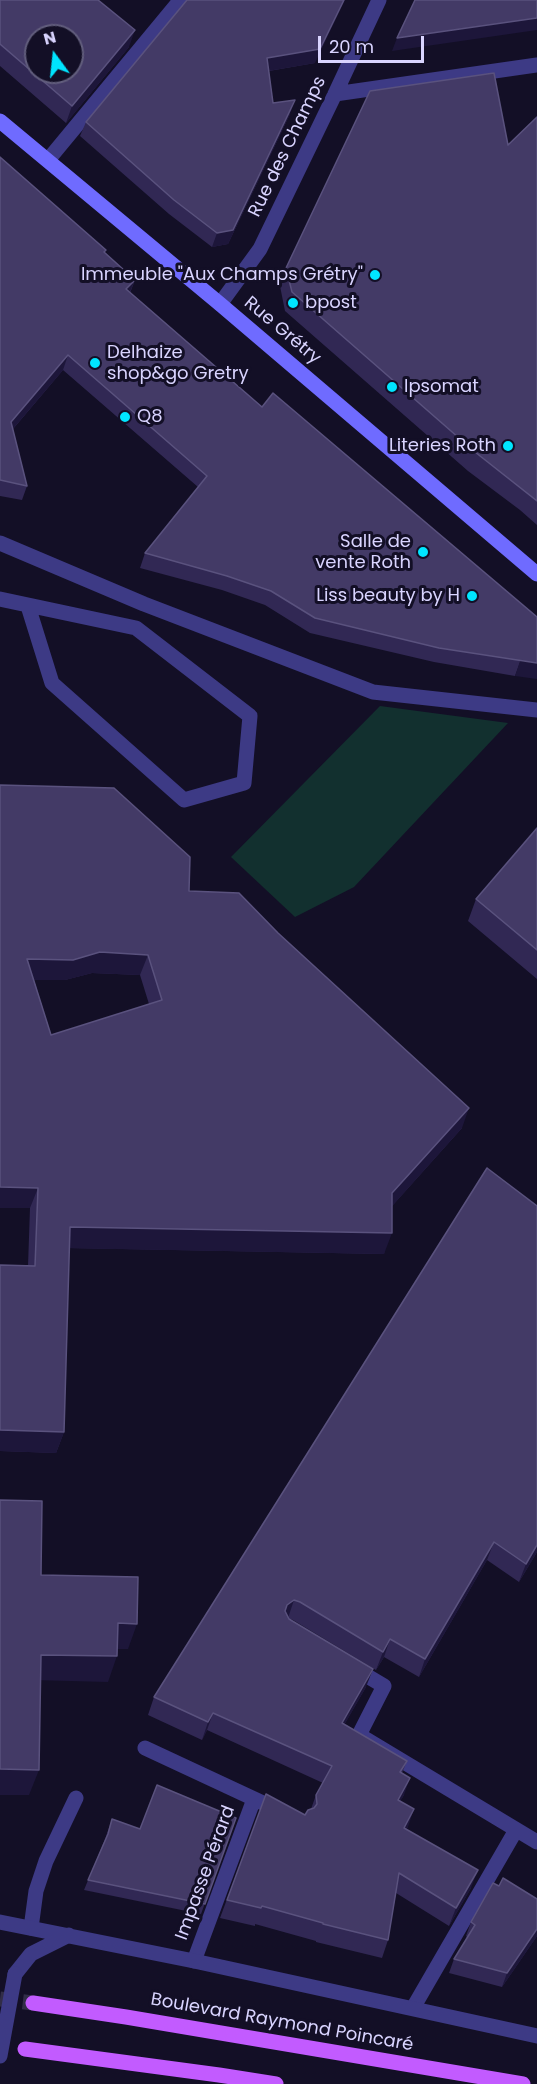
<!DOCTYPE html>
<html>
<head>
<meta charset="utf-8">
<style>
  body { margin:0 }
  #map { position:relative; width:537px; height:2084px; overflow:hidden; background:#130f26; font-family:Poppins,sans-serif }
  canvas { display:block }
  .north { position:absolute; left:24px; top:24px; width:60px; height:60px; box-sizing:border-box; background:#130f26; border:2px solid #625e7d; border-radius:50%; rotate:345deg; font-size:16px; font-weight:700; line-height:24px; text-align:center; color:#d9d4ff }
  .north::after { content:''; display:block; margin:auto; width:21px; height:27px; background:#00e5ff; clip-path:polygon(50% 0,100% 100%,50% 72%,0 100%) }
  .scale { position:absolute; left:318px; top:36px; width:106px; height:27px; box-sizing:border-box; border:3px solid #d9d4ff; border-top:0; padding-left:8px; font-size:18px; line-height:21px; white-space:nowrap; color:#d9d4ff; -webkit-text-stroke:4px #130f26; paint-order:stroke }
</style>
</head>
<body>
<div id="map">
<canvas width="537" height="2084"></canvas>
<div class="north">N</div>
<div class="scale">20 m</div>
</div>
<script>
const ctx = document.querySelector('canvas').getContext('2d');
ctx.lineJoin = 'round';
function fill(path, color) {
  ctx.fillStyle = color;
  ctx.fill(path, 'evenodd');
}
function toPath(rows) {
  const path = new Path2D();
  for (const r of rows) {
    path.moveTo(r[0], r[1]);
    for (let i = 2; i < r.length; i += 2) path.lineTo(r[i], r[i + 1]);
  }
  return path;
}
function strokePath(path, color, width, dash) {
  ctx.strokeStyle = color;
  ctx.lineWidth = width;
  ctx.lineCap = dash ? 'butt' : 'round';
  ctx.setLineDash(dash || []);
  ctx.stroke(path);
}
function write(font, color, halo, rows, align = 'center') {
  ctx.font = font + ' Poppins,sans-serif';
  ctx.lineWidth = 6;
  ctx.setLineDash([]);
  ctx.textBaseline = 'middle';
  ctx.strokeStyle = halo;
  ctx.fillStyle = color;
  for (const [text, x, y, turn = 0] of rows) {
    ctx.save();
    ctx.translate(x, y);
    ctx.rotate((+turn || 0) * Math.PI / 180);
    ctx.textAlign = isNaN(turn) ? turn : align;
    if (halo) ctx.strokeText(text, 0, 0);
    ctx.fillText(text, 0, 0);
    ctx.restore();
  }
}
const green = toPath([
  [380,706,508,723,354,887,295,917,231,857]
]);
const primaryTunnel = toPath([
  [0,1999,33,2003]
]);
const lane = toPath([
  [48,160,178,3,205,3],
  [0,599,136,628,250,716,244,783,184,800,52,683,28,606],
  [352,1667,384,1686,359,1735,537,1842],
  [145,1748,263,1803],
  [31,1928,36,1891,46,1861,76,1798],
  [194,1961,254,1799],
  [413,2008,516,1830]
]);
const street = toPath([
  [335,94,537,65],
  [220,304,260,249,335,94,379,0],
  [0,543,144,604,373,692,537,710],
  [0,1922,194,1961,537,2036],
  [15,1974,31,1954,69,1935]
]);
const secondary = toPath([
  [0,121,220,304,537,574]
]);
const primary = toPath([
  [33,2003,126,2017,523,2084],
  [25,2049,219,2075,276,2084]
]);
const streetBridge = toPath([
  [0,2056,15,1974]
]);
const wall = toPath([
  [0,0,129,47,66,123,0,66],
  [278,1,315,63,269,71,273,103,290,114,228,244,212,247,169,214,80,136,86,122],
  [537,117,537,525,520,510,468,471,285,311,280,286,286,268,508,145],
  [0,157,106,250,104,253,135,280,130,293,262,407,537,617,515,676,434,662,310,633,265,605,222,590,140,568,145,553,198,487,63,370,13,429,27,486,22,500,0,496],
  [0,785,189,891,462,1128,392,1206,384,1254,69,1248,64,1432,56,1453,0,1451,0,1265,28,1266,30,1208],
  [92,973,140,975,149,1004,51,1035,34,980,65,980],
  [537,828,537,979,468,921,476,899],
  [537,1206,537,1552,519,1582,487,1560,419,1677,384,1657,376,1670,293,1620,290,1619,366,1687,344,1725,407,1761,402,1773,404,1795,400,1801,408,1827,406,1829,471,1888,449,1926,396,1893,388,1940,382,1958,316,1942,316,1941,255,1924,255,1926,220,1918,266,1794,305,1815,311,1809,316,1795,323,1783,207,1730,202,1740,148,1715,154,1697],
  [236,1818,201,1914,84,1890,105,1839,112,1819,140,1829],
  [499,1886,537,1899,537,1936,502,1987,449,1973,454,1959,467,1937,466,1936,471,1922]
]);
const shadedWall = toPath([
  [344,0,345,0,315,63,262,72,267,58],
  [537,18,537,30,392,51,397,38],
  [135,30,129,47,66,123,72,106],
  [295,100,290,114,228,244,212,247,217,233],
  [135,280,129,294,126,289],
  [68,355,63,370,6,437,11,422],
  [520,661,537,663,537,679,515,676],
  [100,952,148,955,140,975,92,973,65,980,19,980,27,959],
  [469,1108,462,1128,385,1214,392,1193],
  [0,1187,38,1188,30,1208,0,1208],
  [70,1227,392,1233,384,1254,62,1248],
  [0,1430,64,1432,56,1453,0,1451],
  [494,1542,487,1560,419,1677,425,1659],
  [537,1545,537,1552,519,1582,526,1564],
  [294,1600,288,1618,280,1623,287,1605],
  [118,1623,137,1624,128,1649,108,1649],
  [390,1639,384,1657,376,1670,383,1652],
  [41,1655,117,1656,108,1682,32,1680],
  [373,1669,366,1687,335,1741,342,1723],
  [213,1713,207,1730,202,1740,208,1722],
  [0,1769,39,1770,29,1795,0,1795],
  [410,1778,404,1795,391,1817,398,1800],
  [414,1809,408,1827,397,1845,404,1828],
  [478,1870,471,1888,449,1926,456,1908],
  [537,1929,537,1936,502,1987,507,1973]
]);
const building = toPath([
  [0,0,98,0,135,30,72,106,0,44,0,0],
  [36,36,72,36,72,72,36,72,36,36],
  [187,0,344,0,320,49,267,58,273,103,295,100,233,230,217,233,174,200,86,122,187,0],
  [415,0,537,0,537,18,397,38,415,0],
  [494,73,508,145,537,117,537,501,475,452,292,292,286,268,370,91,494,73],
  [0,157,106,250,104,252,135,280,126,289,262,407,273,393,537,617,537,663,439,648,315,618,271,591,227,576,145,553,207,476,68,355,11,422,27,486,0,480,0,157],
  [0,785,114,788,190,857,189,891,239,893,278,933,469,1108,392,1193,392,1233,70,1227,64,1432,0,1430,0,1265,35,1266,38,1188,0,1187,0,785],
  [100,952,148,955,162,1000,51,1035,27,959,73,960,100,952],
  [537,828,537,950,476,899,537,828],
  [487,1168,537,1206,537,1545,526,1564,494,1542,425,1659,390,1639,383,1652,300,1602,294,1600,287,1605,285,1611,289,1619,373,1669,342,1723,407,1761,400,1772,410,1778,398,1800,414,1809,404,1828,478,1870,456,1908,399,1873,388,1940,323,1924,323,1923,262,1906,261,1908,227,1900,266,1794,305,1815,308,1810,314,1808,317,1804,316,1795,332,1766,213,1713,208,1722,154,1697,487,1168],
  [0,1500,42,1501,41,1575,138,1577,137,1624,118,1623,117,1656,41,1655,39,1770,0,1769,0,1500],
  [157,1785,236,1818,205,1904,88,1880,108,1834,112,1819,140,1829,157,1785],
  [503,1878,537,1899,537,1929,507,1973,454,1959,475,1925,471,1922,493,1883,499,1886,503,1878]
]);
const markers = [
  [375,275,6,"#00e5ff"],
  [293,303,6,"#00e5ff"],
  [95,363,6,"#00e5ff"],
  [392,387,6,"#00e5ff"],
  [125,417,6,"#00e5ff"],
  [508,446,6,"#00e5ff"],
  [423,552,6,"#00e5ff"],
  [472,596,6,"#00e5ff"]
];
const streetNames = [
  ["Rue des Champs",288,147,-64],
  ["Rue Grétry",282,331,40],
  ["Impasse Pérard",206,1873,-70],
  ["Boulevard Raymond Poincaré",282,2023,10]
];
const poiNames = [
  ["Immeuble \"Aux Champs Grétry\"",363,275],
  ["bpost",305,303,"left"],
  ["Delhaize",107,353,"left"],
  ["shop&go Gretry",107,374,"left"],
  ["Ipsomat",404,387,"left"],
  ["Q8",137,417,"left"],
  ["Literies Roth",496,446],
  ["Salle de",411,542],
  ["vente Roth",411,563],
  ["Liss beauty by H",460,596]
];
fill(green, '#12302f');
strokePath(primaryTunnel, '#312d47', 15, [15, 8]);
strokePath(lane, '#3d3a85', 15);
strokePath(street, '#3d3a85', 15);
strokePath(secondary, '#6f6bff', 15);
strokePath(primary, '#c25bff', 15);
strokePath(streetBridge, '#3d3a85', 15);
fill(wall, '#312854');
fill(shadedWall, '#1d163a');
fill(building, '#433a66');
strokePath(building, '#5a527e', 1.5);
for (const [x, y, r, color] of markers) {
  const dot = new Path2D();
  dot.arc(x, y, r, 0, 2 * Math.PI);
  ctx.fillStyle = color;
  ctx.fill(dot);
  strokePath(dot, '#130f26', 2);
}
write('18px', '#d9d4ff', '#130f26', streetNames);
write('18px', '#d9d4ff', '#130f26', poiNames, 'right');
</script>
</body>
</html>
